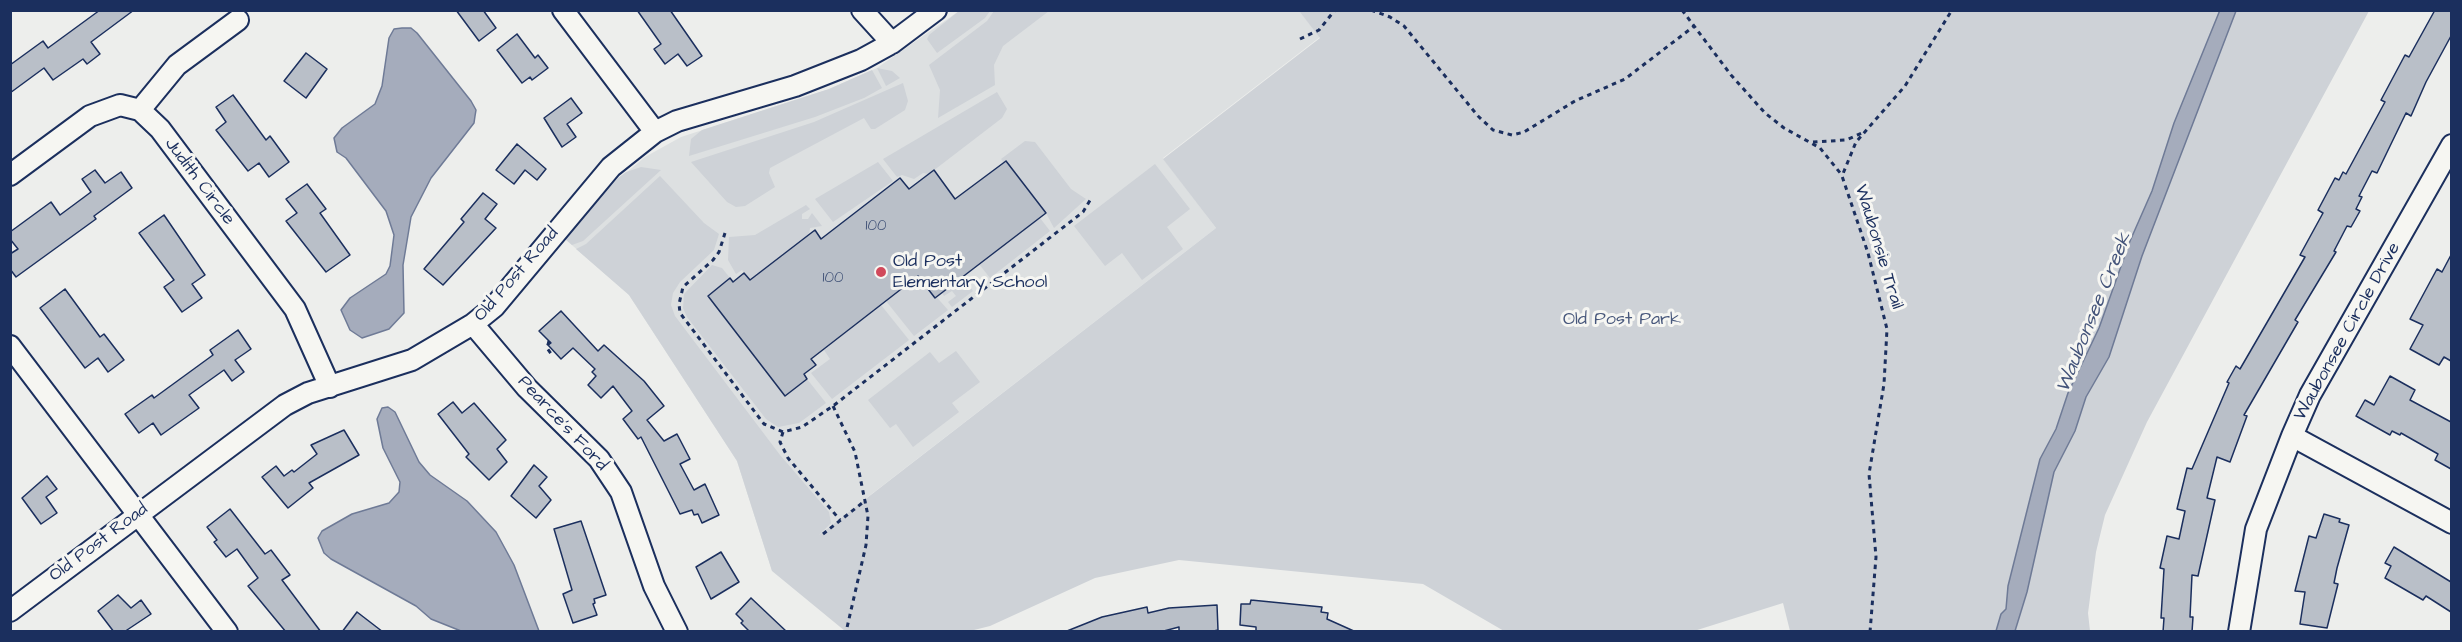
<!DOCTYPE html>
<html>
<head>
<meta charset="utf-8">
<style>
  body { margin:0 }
  #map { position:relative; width:2462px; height:642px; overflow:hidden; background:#edeeec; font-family:"Architects Daughter",sans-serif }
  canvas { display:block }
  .frame { position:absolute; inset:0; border:12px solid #1b2f5e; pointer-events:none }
</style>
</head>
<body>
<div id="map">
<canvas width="2462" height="642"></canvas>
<div class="frame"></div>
</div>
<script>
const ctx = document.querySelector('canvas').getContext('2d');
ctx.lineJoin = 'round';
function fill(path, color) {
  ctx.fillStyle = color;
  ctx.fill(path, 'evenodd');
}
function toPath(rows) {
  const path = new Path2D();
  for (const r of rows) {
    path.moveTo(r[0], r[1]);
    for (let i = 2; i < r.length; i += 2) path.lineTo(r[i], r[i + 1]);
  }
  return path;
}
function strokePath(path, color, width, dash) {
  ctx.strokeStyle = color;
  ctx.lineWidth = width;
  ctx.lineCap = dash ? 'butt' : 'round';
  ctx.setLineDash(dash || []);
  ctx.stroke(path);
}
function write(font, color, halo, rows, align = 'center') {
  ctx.font = font + ' "Architects Daughter",sans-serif';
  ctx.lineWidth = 6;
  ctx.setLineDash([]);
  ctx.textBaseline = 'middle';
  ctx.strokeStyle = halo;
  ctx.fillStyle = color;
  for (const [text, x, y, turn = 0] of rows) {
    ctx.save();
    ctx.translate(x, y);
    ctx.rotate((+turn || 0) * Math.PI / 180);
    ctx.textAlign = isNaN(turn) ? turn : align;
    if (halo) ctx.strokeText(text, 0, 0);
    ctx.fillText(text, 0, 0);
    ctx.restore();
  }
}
const built = toPath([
  [959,11,1299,11,1320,37,1163,158,1216,228,772,571,737,461,629,295,565,239,608,188,645,157,681,137,829,89,877,68]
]);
const green = toPath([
  [959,11,990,11,985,18,937,53,927,39,929,35],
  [994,11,1049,11,1003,46,994,65,995,85,938,118,940,90,929,65,987,21],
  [1299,11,2220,11,2174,123,2152,191,2130,241,2099,328,2068,393,2056,429,2040,459,2008,586,2006,609,2001,614,1996,631,1790,631,1783,603,1694,631,1504,631,1423,584,1179,560,1095,578,990,626,970,631,845,631,772,571,737,461,629,295,576,249,586,244,660,176,704,223,719,234,714,250,680,282,673,293,671,305,675,316,780,455,829,512,831,523,819,535,1216,228,1163,159,1320,38],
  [2233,11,2369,11,2147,422,2105,515,2096,552,2088,613,2090,631,2015,632,2027,592,2054,472,2075,431,2086,397,2109,357,2142,256],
  [877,68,892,71,900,78,886,86],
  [872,70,882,88,864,98,815,117,689,156,691,139,702,130,829,89],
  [903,83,908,101,905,110,875,129,871,129,864,118,770,168,769,173,775,187,745,206,736,207,727,202,691,162,814,122],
  [997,92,1007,109,1002,118,929,174,923,173,914,179,902,175,897,177,883,159],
  [1025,141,1035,142,1071,189,1086,199,1054,228,1046,213,1001,159],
  [878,162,893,181,833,222,815,199],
  [1155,164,1190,209,1167,227,1183,249,1142,280,1122,253,1105,266,1074,226],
  [641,167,661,170,583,241,572,245,565,239,618,178,626,172],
  [806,205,810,209,802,214,802,219,808,219,812,213,822,226,810,228,809,235,750,280,742,270,736,274,728,260,729,237,755,235],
  [1040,218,1050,231,990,278,979,264],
  [712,265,722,268,730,278,708,296,785,396,807,379,826,403,799,423,778,427,766,419,687,317,683,308,684,294],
  [918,276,948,310,914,336,886,301],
  [962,277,973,291,952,307,948,302,956,296,952,291,944,296,942,293],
  [881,305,909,340,832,399,811,373,830,359,824,350],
  [956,351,980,382,952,403,959,412,913,447,896,424,890,428,868,400,930,352,939,363]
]);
const water = toPath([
  [2220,10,2236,11,2142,256,2109,357,2086,397,2075,431,2054,472,2027,592,2015,631,1996,631,2001,614,2006,609,2008,586,2040,459,2056,429,2068,393,2099,328,2130,241,2152,191,2174,123,2220,10],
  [402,28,411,28,417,33,471,101,476,110,475,116,474,123,431,178,411,217,403,265,404,313,389,329,362,338,350,330,341,310,350,298,386,274,390,266,394,235,386,211,346,158,337,152,334,138,342,128,375,104,382,86,389,38,394,29,402,28],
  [388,407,395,412,419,462,430,475,467,501,496,532,514,565,539,631,461,631,431,619,416,606,331,559,324,553,318,538,322,531,352,514,389,503,399,492,400,482,383,448,377,419,382,408,388,407]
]);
const building = toPath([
  [100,10,134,10,91,42,100,54,87,64,83,59,53,80,44,68,10,93,10,65,43,41,48,48,100,10],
  [456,10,483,10,496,28,479,41,456,10],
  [637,10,670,10,702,56,687,66,678,54,665,64,654,49,661,44,637,10],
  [2435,10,2451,10,2451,36,2426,82,2411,116,2406,113,2377,173,2372,171,2359,196,2362,197,2356,209,2360,211,2351,227,2347,226,2334,251,2336,252,2295,320,2298,322,2244,415,2247,416,2230,462,2217,457,2207,498,2215,500,2198,576,2192,575,2190,617,2193,617,2192,632,2163,632,2164,618,2161,618,2164,569,2160,568,2167,536,2179,539,2185,511,2177,509,2187,468,2192,469,2229,383,2227,382,2236,366,2240,369,2305,257,2300,255,2323,213,2318,210,2335,178,2339,180,2343,172,2346,174,2385,102,2381,100,2405,55,2409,57,2435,10],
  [517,34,535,58,538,55,548,68,532,80,530,77,522,83,497,50,517,34],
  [306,53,327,69,306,98,284,81,306,53],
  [233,95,266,140,270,136,289,162,269,177,259,163,248,171,216,130,226,122,216,107,233,95],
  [571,98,582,113,567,124,576,137,562,147,544,118,571,98],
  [517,144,546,169,537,180,525,170,514,184,496,170,517,144],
  [1006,161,1046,213,935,298,918,276,811,359,816,365,804,374,807,379,785,396,708,296,730,278,733,282,744,273,750,280,815,230,821,239,900,178,909,189,934,170,955,199,1006,161],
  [95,170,105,183,121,172,132,188,94,216,96,219,16,277,10,269,10,254,18,249,10,239,10,232,51,202,60,215,91,192,82,179,95,170],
  [307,184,326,209,320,213,350,255,326,272,286,221,297,213,286,199,307,184],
  [483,193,497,204,485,219,496,228,443,285,424,269,464,222,461,219,483,193],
  [164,215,205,275,192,284,202,298,182,312,164,287,174,280,139,233,164,215],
  [2451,255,2451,361,2444,357,2439,365,2410,349,2423,325,2410,319,2437,269,2442,272,2451,255],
  [65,289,100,337,104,334,124,360,108,372,98,358,85,368,40,308,65,289],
  [561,311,598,351,604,345,644,381,664,406,647,420,664,441,677,434,690,459,680,464,694,490,705,484,719,515,702,523,698,514,694,515,692,510,680,514,641,437,638,439,623,419,632,411,613,386,601,398,588,385,596,376,592,372,595,369,573,348,561,359,548,345,551,343,539,331,561,311],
  [238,330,251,349,235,360,244,372,232,381,224,370,189,395,199,408,161,435,153,423,139,433,125,414,152,395,154,398,213,355,210,350,238,330],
  [2390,376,2415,390,2410,400,2451,422,2451,469,2435,460,2438,454,2401,433,2400,435,2392,431,2390,435,2356,416,2365,400,2374,405,2390,376],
  [453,402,462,413,474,403,506,440,497,449,507,462,489,480,466,457,469,454,438,414,453,402],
  [344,430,359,455,309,483,313,488,288,508,262,477,276,466,284,476,292,470,294,472,317,454,311,445,344,430],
  [534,465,547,477,539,486,551,500,536,518,511,496,534,465],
  [47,476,57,489,46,497,57,513,41,524,22,498,47,476],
  [230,509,265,554,271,550,290,575,282,580,321,632,286,632,248,586,258,578,237,549,226,557,214,542,217,540,207,527,230,509],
  [2324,514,2340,519,2339,522,2349,525,2337,568,2334,583,2338,584,2327,628,2300,624,2305,592,2295,591,2309,536,2316,538,2324,514],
  [581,521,606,595,594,599,595,603,593,604,597,615,573,623,563,594,572,590,554,529,581,521],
  [2394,547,2451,582,2451,612,2426,596,2423,600,2385,578,2391,566,2385,563,2394,547],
  [721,552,739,582,711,599,696,567,721,552],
  [118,595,131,608,141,600,151,614,124,632,114,632,98,611,118,595],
  [751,598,787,632,750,632,741,623,743,621,736,614,751,598],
  [1251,600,1322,607,1321,612,1328,613,1327,619,1356,632,1256,632,1256,627,1240,625,1241,604,1250,604,1251,600],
  [1217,605,1218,630,1209,632,1179,632,1179,627,1160,632,1067,631,1102,617,1147,607,1148,613,1169,608,1217,605],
  [357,612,383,632,342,632,357,612]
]);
const path = toPath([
  [1371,10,1390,17,1404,26,1478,116,1493,130,1512,135,1524,132,1575,101,1625,79,1693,27],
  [1682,10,1731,75,1765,113,1784,128,1820,148,1841,174],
  [1300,39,1319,30,1335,10],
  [1813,142,1846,140,1862,133],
  [725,233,719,252,713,260,683,287,679,304,680,313,764,424,783,432,802,427,833,406,1083,212,1092,197],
  [549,341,547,348,552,355],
  [833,406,855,452,868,516,866,545,846,632],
  [783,432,780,442,788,458,840,520],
  [823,534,866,500],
  [1870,632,1876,557,1869,474,1884,384,1887,329,1868,253,1842,176,1856,142,1905,86,1952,10]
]);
const minor = toPath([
  [563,10,655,132],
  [862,10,892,43],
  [140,110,177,65,238,20],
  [10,175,90,116,120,105,140,110,160,129,295,309,330,387],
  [473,324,527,388,599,459,621,492,654,586,677,632],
  [10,346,227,632],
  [2292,436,2452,523],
  [10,611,285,405,308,393,412,360,473,324,494,307,611,167,655,132,677,121,795,86,861,60,892,43,936,10],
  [2239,632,2256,529,2292,436,2310,395,2452,145]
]);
const markers = [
  [881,272,6,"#d1495b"]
];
const numberNames = [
  ["100",876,227],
  ["100",833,279]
];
const streetNames = [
  ["Judith Circle",199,182,53],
  ["Waubonsie Trail",1878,247,73],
  ["Old Post Road",517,275,-49],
  ["Waubonsee Circle Drive",2348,332,-61],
  ["Pearce's Ford",562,424,47],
  ["Old Post Road",99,543,-37]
];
const poiNames = [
  ["Old Post",893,262],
  ["Elementary School",893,283]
];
const parkNames = [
  ["Old Post Park",1622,320]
];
const waterNames = [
  ["Waubonsee Creek",2095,313,-68]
];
fill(built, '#dde0e1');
fill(green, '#ced2d7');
fill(water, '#a5acbc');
strokePath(water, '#6e7a96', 1.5);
fill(building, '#b9bfc8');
strokePath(building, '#1b2f5e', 1.5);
strokePath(minor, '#1b2f5e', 24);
strokePath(path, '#1b2f5e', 3, [4.5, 4.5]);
strokePath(minor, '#f6f6f2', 20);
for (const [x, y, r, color] of markers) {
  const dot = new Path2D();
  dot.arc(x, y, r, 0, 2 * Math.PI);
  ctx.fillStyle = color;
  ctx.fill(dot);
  strokePath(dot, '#f6f6f2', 2);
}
write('15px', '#425378', null, numberNames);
write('18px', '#1b2f5e', '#f6f6f2', streetNames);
write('18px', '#1b2f5e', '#f6f6f2', poiNames, 'left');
write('18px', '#48587c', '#f6f6f2', parkNames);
write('italic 20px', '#44547a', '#f6f6f2', waterNames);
</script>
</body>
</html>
